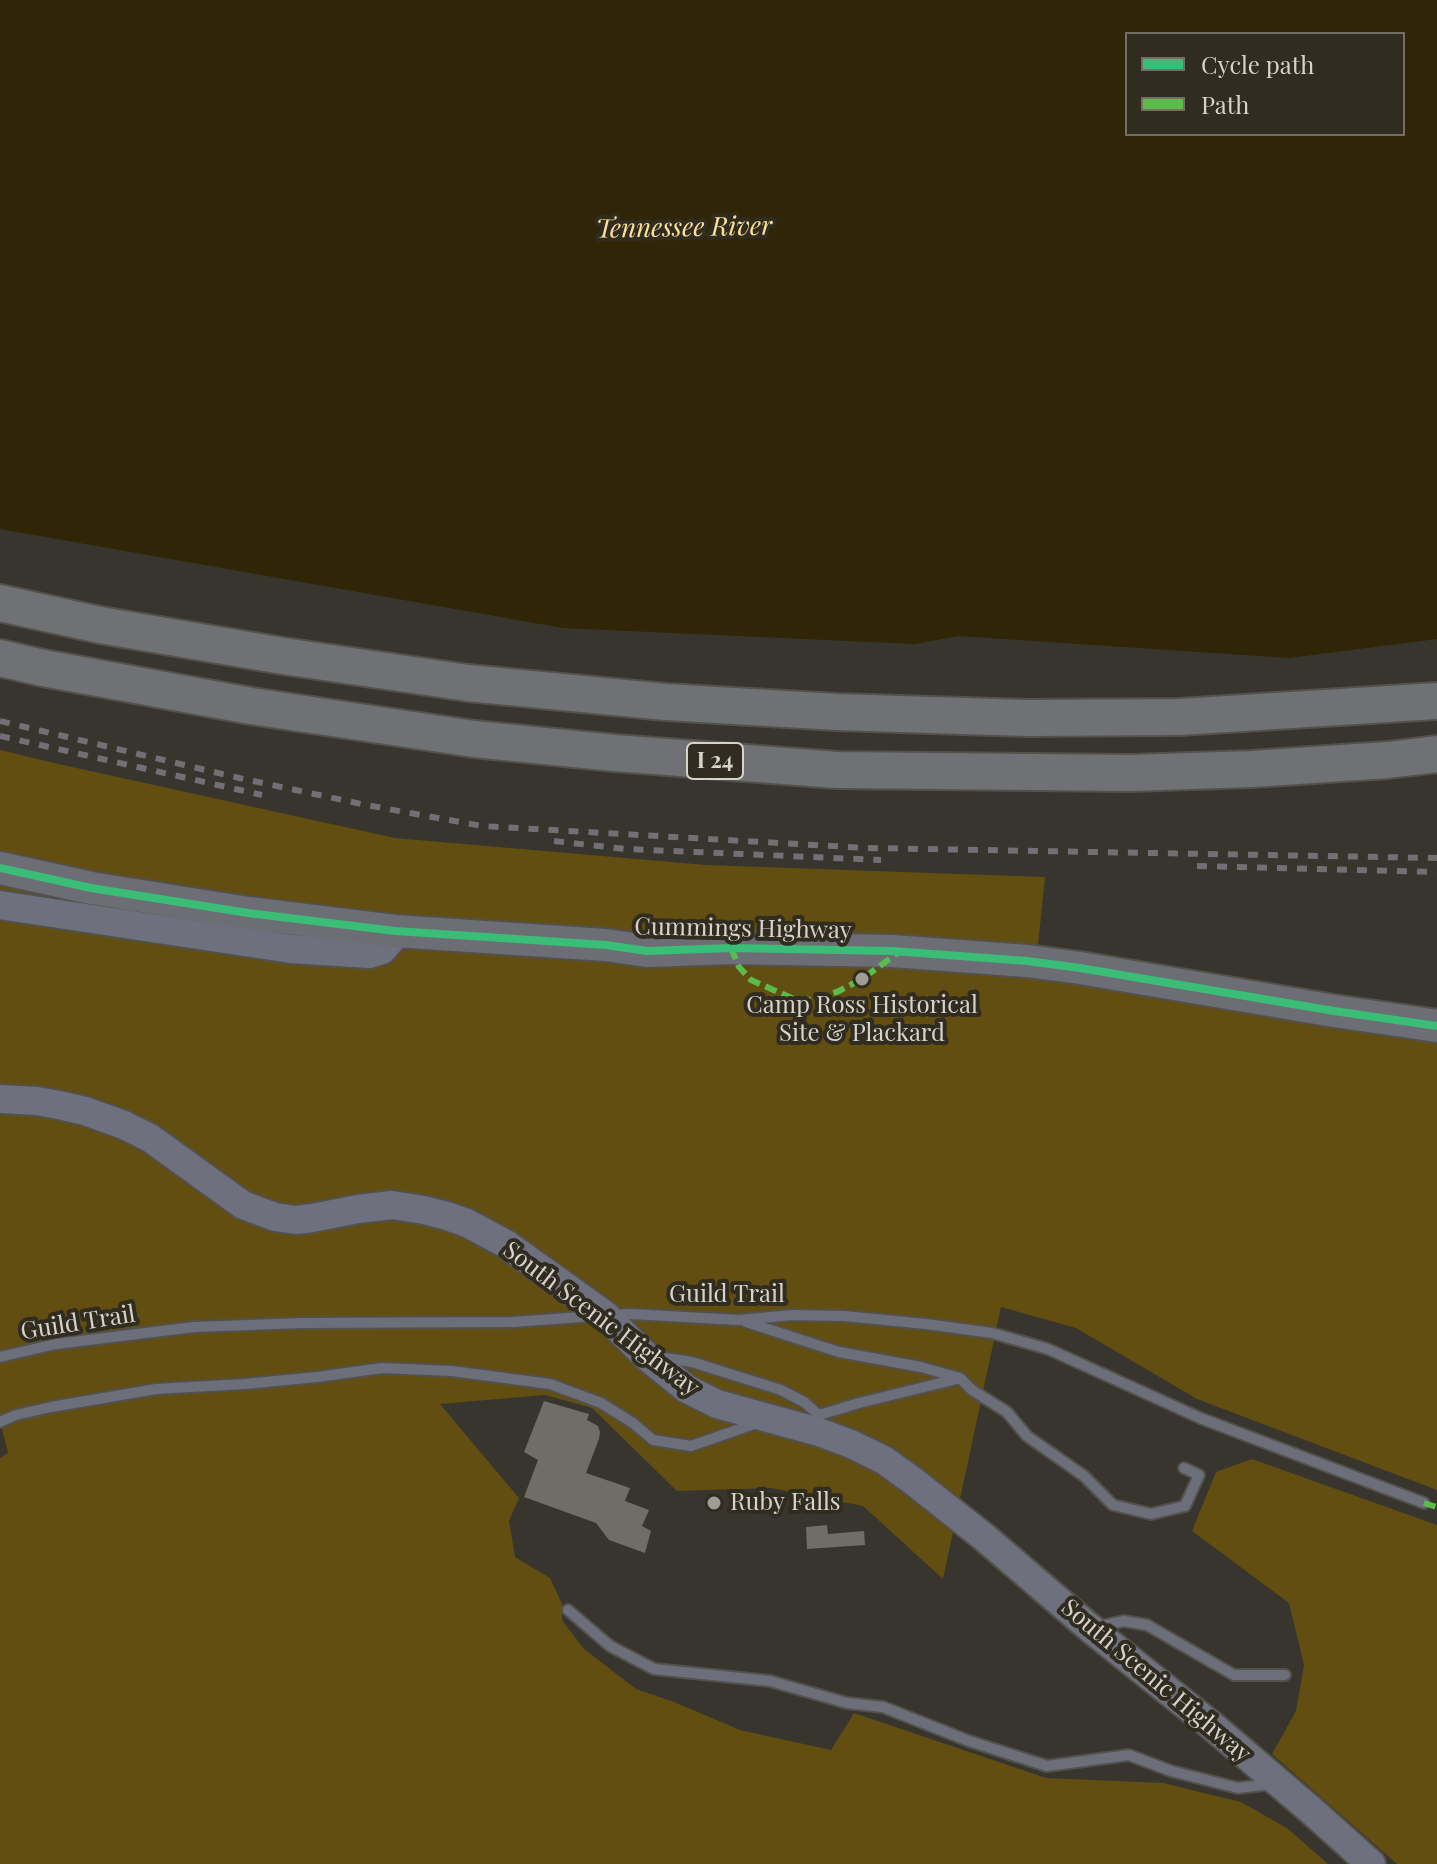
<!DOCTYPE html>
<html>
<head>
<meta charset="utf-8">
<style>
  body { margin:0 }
  #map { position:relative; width:1437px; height:1864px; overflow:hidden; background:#37352e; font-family:"Playfair Display",serif }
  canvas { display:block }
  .legend { position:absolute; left:1125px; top:32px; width:280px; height:104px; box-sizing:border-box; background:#312c20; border:2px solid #736f64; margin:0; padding:10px 14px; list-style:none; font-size:24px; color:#d6d3cb }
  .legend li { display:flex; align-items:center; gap:16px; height:40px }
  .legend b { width:40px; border:2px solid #736f64 }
</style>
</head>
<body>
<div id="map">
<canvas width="1437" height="1864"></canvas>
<ul class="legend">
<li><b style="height:10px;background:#3abd76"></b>Cycle path</li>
<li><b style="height:10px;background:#5cbc4b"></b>Path</li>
</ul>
</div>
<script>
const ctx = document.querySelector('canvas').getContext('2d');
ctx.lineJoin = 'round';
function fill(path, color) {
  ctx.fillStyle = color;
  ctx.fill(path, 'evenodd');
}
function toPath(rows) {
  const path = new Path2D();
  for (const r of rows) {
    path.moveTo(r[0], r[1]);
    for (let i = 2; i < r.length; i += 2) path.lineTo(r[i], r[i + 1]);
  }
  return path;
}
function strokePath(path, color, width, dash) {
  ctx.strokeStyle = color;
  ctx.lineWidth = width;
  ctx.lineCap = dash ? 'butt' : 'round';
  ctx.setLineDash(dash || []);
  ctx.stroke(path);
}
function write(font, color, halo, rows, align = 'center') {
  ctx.font = font + ' "Playfair Display",serif';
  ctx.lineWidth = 8;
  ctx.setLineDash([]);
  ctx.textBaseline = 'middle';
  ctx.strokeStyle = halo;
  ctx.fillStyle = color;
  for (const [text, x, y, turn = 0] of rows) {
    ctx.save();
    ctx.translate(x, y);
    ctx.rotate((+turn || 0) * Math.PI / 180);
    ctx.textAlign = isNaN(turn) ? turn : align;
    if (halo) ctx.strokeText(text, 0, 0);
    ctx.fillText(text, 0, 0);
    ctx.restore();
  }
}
const green = toPath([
  [0,750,63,765,395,838,706,865,1045,877,1035,975,1437,1033,1437,1490,1197,1399,1076,1328,1001,1307,943,1579,863,1506,771,1488,677,1491,592,1408,545,1395,440,1404,519,1498,509,1521,515,1557,550,1578,562,1604,562,1620,583,1648,636,1689,674,1702,740,1730,831,1750,854,1713,1046,1778,1163,1783,1241,1802,1287,1828,1328,1864,0,1864,0,1458,8,1453,0,1421],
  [1252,1459,1437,1525,1437,1864,1397,1864,1272,1754,1296,1711,1304,1665,1289,1603,1192,1531,1216,1472]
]);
const water = toPath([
  [0,0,1437,0,1437,639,1289,658,959,636,915,644,563,628,0,529],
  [1127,34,1403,34,1403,134,1127,134]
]);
const building = toPath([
  [544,1401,589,1414,587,1420,598,1426,600,1432,599,1439,586,1473,630,1488,625,1501,649,1510,642,1526,651,1531,645,1553,609,1540,596,1523,524,1497,538,1460,524,1452],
  [827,1525,828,1534,864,1531,865,1545,807,1549,806,1527]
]);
const service = toPath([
  [611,1315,631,1314,739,1320,792,1315,844,1316,926,1324,992,1333,1048,1349,1200,1418,1424,1503],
  [746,1322,839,1352,921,1367,960,1378,972,1390,1007,1412,1027,1436,1084,1476,1113,1505,1151,1514,1185,1506,1199,1475,1184,1468],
  [0,1357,56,1344,194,1327,302,1323,513,1322,595,1316],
  [659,1357,692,1362,781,1390,804,1402,819,1415,819,1430],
  [819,1415,859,1403,957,1379],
  [0,1422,16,1415,51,1407,156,1389,245,1384,317,1377,382,1368,452,1371,550,1384,601,1403,633,1423,653,1440,691,1446,757,1423],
  [568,1610,610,1646,654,1669,770,1681,847,1703,883,1707,969,1741,1047,1766,1129,1755,1171,1771,1238,1788,1272,1784],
  [1096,1627,1124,1621,1147,1625,1234,1675,1285,1675]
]);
const secondary = toPath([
  [0,905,291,949,369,954,382,950,390,941,395,931],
  [0,1099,37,1101,59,1105,85,1111,124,1125,150,1138,243,1205,275,1217,296,1220,312,1218,358,1209,392,1205,424,1210,447,1216,467,1223,506,1244,605,1315,645,1355,687,1389,717,1404,819,1432,851,1444,884,1460,913,1481,984,1537,1090,1628,1211,1725,1312,1811,1371,1864]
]);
const primary = toPath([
  [0,868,91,888,248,913,395,931,606,945,647,951,731,948,892,951,1027,961,1080,968,1334,1011,1437,1026]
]);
const motorway = toPath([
  [0,603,100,625,283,656,468,683,666,702,837,712,1027,718,1179,717,1437,701],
  [0,658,43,668,251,706,474,739,615,753,837,770,1130,773,1252,769,1388,760,1437,754]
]);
const rail = toPath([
  [0,721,239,778,366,805,482,826,867,848,1437,858],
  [0,736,262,795],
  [554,841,625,849,881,860],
  [1197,866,1437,872]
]);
const quiet = toPath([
  [731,948,739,967,751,980,794,999,815,1000,839,991,862,979,899,952],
  [1424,1503,1437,1507]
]);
const cycleway = toPath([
  [0,868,91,888,248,913,395,931,606,945,647,951,731,948,892,951,1027,961,1080,968,1334,1011,1437,1026]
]);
const markers = [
  [862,979,8,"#9e9c94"],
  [714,1503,8,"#9e9c94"]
];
const shields = [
  [715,761,56]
];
const shieldNames = [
  ["I 24",715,761]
];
const streetNames = [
  ["Cummings Highway",743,929,1],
  ["Guild Trail",727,1295],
  ["South Scenic Highway",601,1319,37],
  ["Guild Trail",78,1323,-9],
  ["South Scenic Highway",1156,1681,40]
];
const poiNames = [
  ["Camp Ross Historical",862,1006],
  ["Site & Plackard",862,1034],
  ["Ruby Falls",730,1503,"left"]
];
const waterNames = [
  ["Tennessee River",684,228,-1]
];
fill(green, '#614e10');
fill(water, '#302506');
fill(building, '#6f6d67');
strokePath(service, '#53514b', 14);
strokePath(secondary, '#53514b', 32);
strokePath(primary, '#53514b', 36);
strokePath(motorway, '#53514b', 40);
strokePath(service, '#6c6f7a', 10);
strokePath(secondary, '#6e707d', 28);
strokePath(primary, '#6c6d75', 32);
strokePath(motorway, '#707175', 36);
strokePath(rail, '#707075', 6, [10, 10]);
strokePath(quiet, '#5cbc4b', 6, [12, 6]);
strokePath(cycleway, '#3abd76', 8);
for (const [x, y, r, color] of markers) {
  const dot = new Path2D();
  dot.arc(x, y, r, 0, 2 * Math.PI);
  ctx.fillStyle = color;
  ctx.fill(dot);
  strokePath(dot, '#312c20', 3);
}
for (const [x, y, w] of shields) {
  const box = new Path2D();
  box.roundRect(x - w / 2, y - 18, w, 36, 6);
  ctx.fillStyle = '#312c20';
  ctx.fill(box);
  strokePath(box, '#d6d3cb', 2);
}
write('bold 22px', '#d6d3cb', null, shieldNames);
write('24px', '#d6d3cb', '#312c20', streetNames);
write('24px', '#d6d3cb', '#312c20', poiNames);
write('italic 26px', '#fde099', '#312c20', waterNames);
</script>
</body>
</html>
